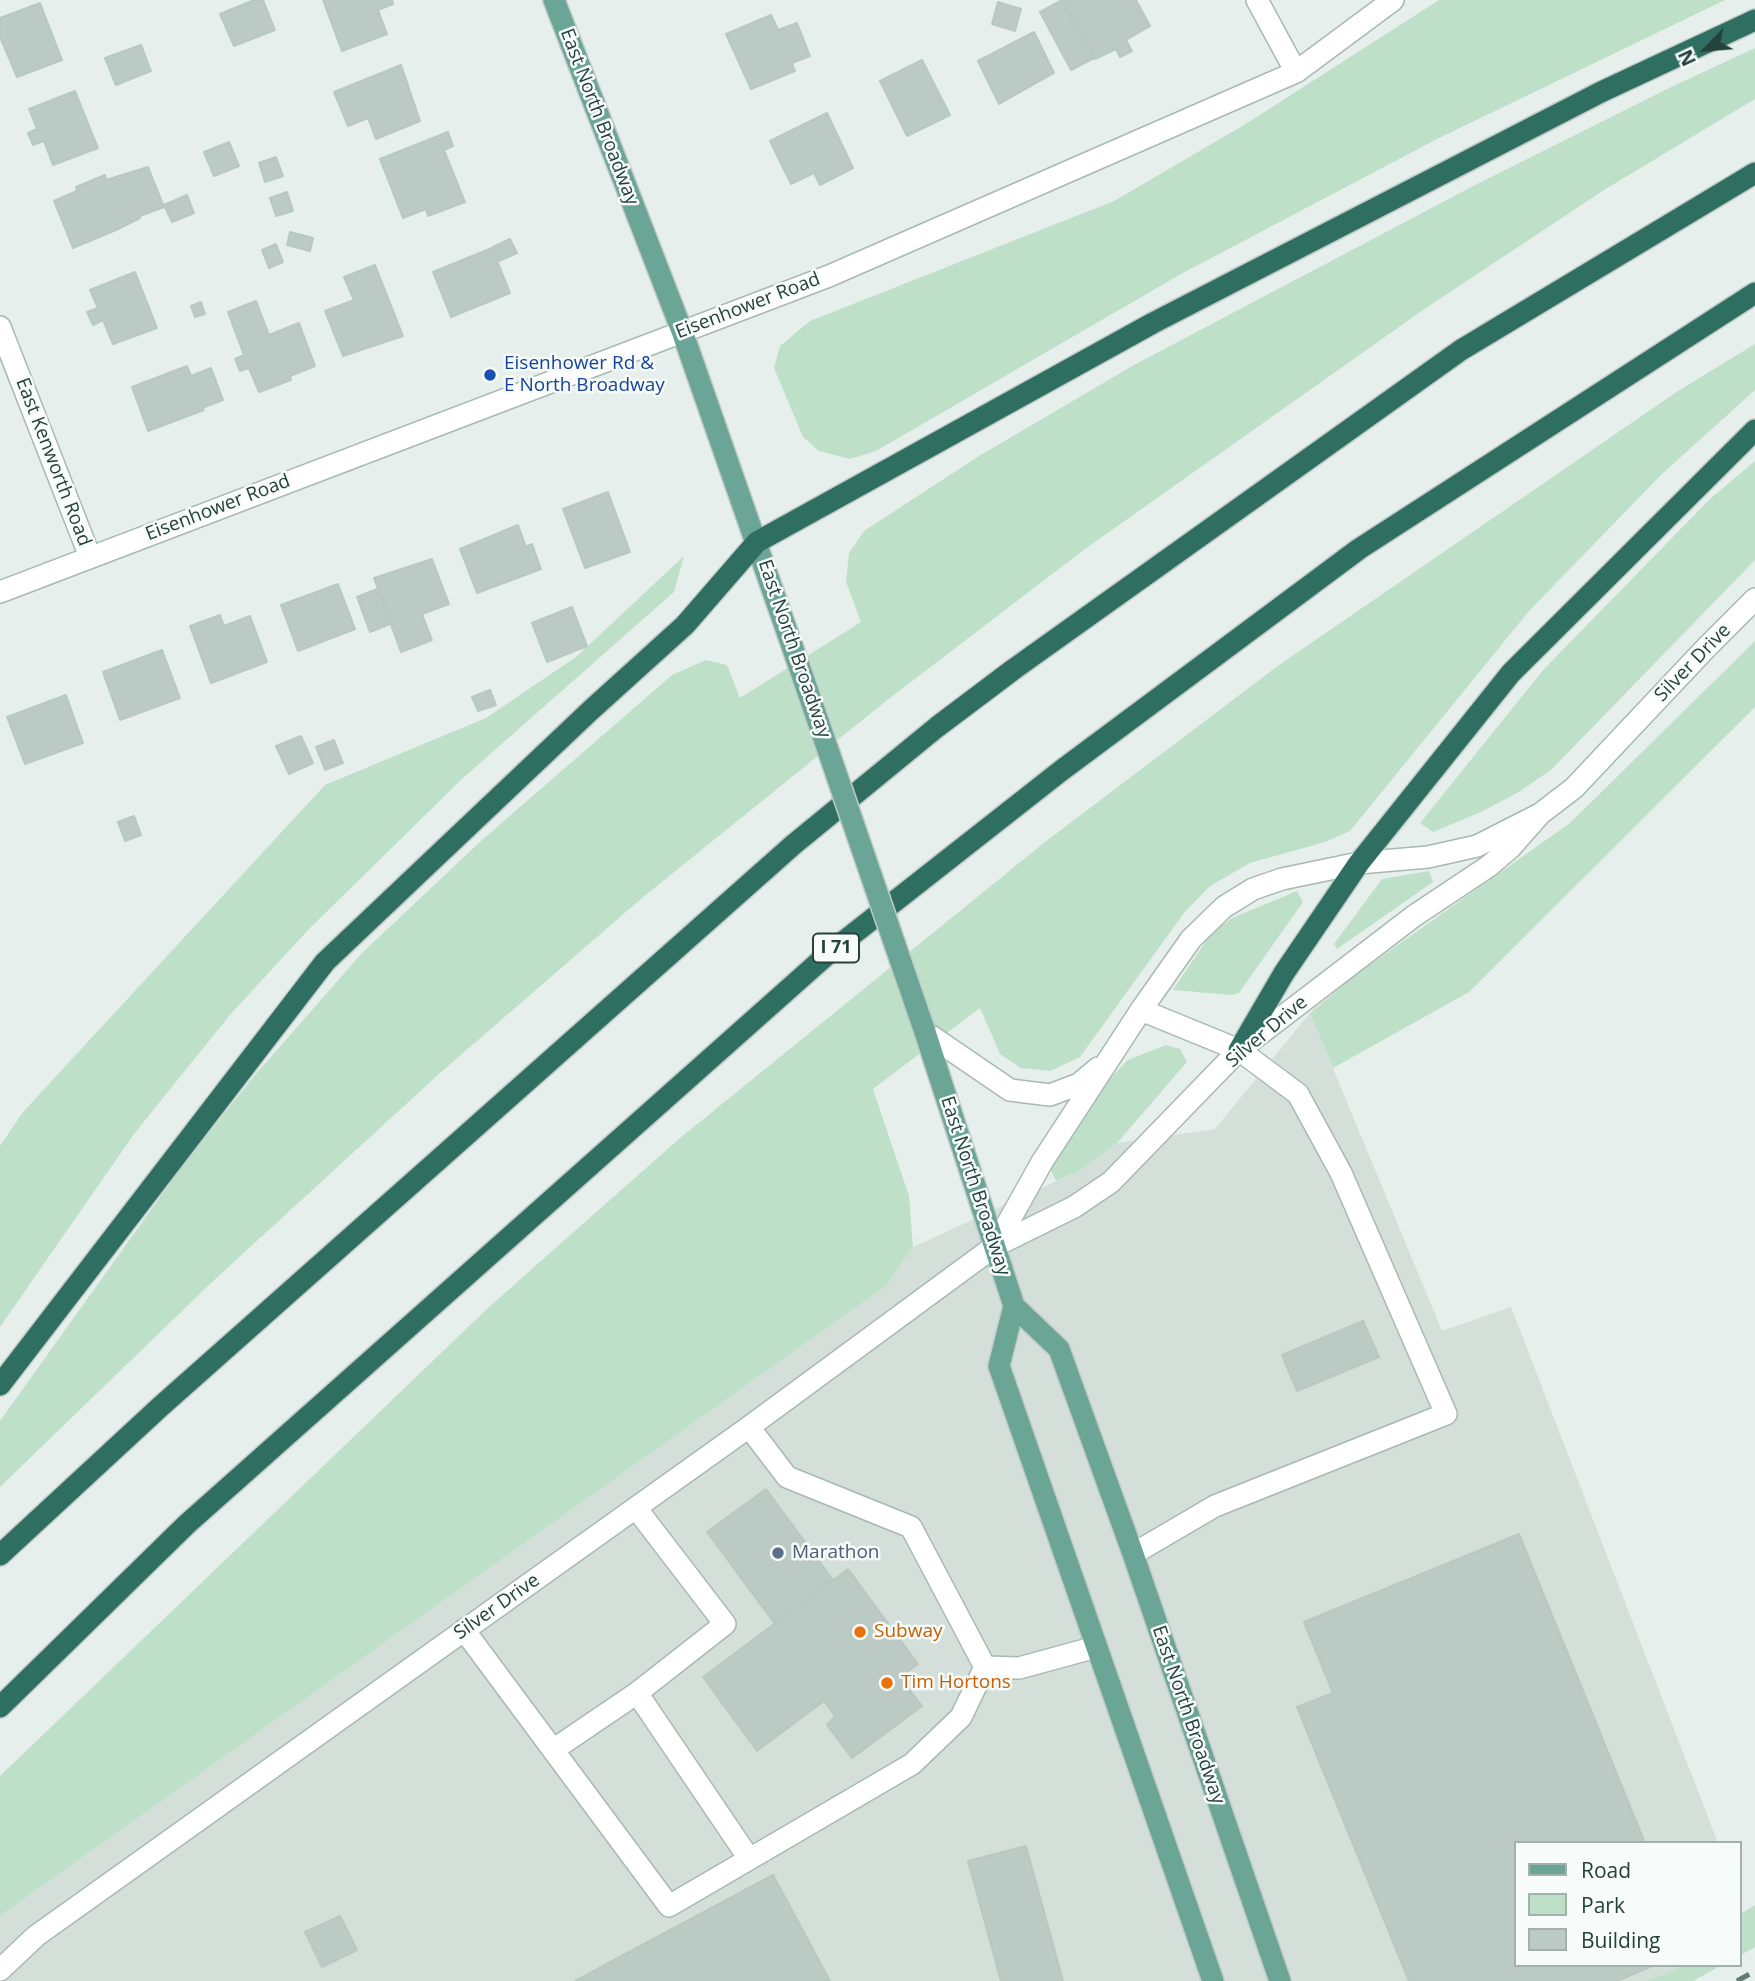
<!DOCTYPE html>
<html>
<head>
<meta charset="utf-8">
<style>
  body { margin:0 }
  #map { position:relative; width:1755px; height:1981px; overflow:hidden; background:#e6efeb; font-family:"Open Sans",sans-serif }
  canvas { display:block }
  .legend { position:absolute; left:1514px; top:1841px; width:228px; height:126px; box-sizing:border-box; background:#f7fbf9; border:2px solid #a3b1ad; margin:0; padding:9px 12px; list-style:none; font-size:21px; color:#24423a }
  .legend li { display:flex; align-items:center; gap:14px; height:35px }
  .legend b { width:35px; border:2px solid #a3b1ad }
  .north { position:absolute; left:1671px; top:14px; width:70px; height:70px; -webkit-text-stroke:5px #f7fbf9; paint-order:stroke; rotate:245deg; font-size:19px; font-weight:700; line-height:28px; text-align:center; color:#24423a }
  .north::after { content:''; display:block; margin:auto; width:24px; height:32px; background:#24423a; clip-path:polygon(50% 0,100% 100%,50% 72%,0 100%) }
</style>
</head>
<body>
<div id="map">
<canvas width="1755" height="1981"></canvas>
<ul class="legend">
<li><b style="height:9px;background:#6aa596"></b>Road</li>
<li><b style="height:19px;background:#bfe0c8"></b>Park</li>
<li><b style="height:19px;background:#bbcac4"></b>Building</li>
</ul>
<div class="north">N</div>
</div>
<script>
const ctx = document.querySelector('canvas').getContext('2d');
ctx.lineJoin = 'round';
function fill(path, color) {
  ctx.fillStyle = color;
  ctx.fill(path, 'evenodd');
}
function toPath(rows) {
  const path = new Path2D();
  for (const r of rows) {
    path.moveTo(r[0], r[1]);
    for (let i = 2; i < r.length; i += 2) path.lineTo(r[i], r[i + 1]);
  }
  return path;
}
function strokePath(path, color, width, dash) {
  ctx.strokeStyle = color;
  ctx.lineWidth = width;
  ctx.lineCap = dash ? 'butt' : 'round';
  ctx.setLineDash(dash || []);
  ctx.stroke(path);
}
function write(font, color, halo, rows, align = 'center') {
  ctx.font = font + ' "Open Sans",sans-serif';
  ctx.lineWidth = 5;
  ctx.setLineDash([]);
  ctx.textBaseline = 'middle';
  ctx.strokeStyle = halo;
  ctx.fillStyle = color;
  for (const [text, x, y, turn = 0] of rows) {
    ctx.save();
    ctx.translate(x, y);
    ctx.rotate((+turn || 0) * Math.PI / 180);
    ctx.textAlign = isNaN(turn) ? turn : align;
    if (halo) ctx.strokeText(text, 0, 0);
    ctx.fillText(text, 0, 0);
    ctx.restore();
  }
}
const built = toPath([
  [1310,1013,1442,1331,1511,1307,1718,1843,1515,1843,1515,1965,1679,1965,1674,1970,1645,1981,0,1981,0,1916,886,1286,913,1247,1081,1170,1117,1143,1215,1129]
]);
const green = toPath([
  [1439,0,1725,0,1437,139,1181,274,876,451,850,459,819,451,803,437,774,368,780,346,810,321,1114,201,1244,125],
  [1755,48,1755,99,1604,190,1423,310,1085,549,886,701,642,898,440,1073,212,1282,0,1487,0,1421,183,1165,255,1075,362,953,482,840,672,675,706,660,727,665,740,698,861,622,846,582,849,553,864,531,979,456,1134,365,1477,184,1669,88],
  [1755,344,1755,390,1662,474,1529,611,1350,831,1325,842,1250,863,1210,886,1184,913,1080,1057,1050,1071,1021,1068,1000,1054,980,1008,873,1089,909,1196,913,1247,886,1286,0,1916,0,1776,489,1307,680,1138,1045,842,1279,665,1678,391],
  [1755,461,1755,560,1552,769,1519,792,1481,812,1433,832,1420,823,1544,669,1710,499],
  [684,556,674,592,463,778,308,930,229,1016,134,1134,0,1327,0,1146,23,1112,325,785,486,718,576,657],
  [1755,641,1755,707,1469,992,1333,1068,1310,1013,1354,976,1570,823],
  [1429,871,1433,882,1337,949,1334,944,1382,879],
  [1297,891,1303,902,1239,993,1232,995,1173,990,1210,935,1232,918],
  [1166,1045,1180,1049,1187,1062,1117,1143,1081,1170,1056,1181,1049,1166,1113,1075,1128,1060],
  [1755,1905,1755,1947,1739,1956,1739,1915],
  [1679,1965,1722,1965,1693,1981,1645,1981,1674,1970]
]);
const building = toPath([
  [254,0,263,0,275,30,234,46,220,14,254,0],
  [323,0,392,0,393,4,378,10,387,34,342,51,323,0],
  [1062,0,1094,58,1071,70,1040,12,1062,0],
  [1062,0,1136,0,1150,26,1126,40,1132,51,1120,57,1116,49,1095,59,1062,0],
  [998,2,1021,9,1015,31,992,24,998,2],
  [40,3,62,60,17,77,0,37,0,18,40,3],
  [771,15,778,30,797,23,810,56,792,63,795,71,751,89,726,34,771,15],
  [1034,32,1054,73,999,104,978,61,1034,32],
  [141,45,151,71,116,85,105,58,141,45],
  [922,60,950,115,907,136,880,81,922,60],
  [401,65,420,121,376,139,368,118,348,126,334,92,401,65],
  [75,91,98,148,53,165,44,141,33,145,28,133,37,129,29,109,75,91],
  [827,113,853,168,820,185,814,173,791,184,770,141,827,113],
  [448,132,453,146,444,150,465,202,428,216,426,209,403,218,380,159,448,132],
  [229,142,239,166,214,176,204,152,229,142],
  [276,157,283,176,265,182,259,163,276,157],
  [148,167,164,207,140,216,140,218,116,230,73,248,54,201,77,191,76,187,105,175,106,180,148,167],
  [287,192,293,211,276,216,270,198,287,192],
  [187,195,194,213,172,222,164,205,187,195],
  [290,232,313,238,310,251,287,245,290,232],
  [510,239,517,253,499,261,493,247,510,239],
  [276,244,283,262,269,268,262,250,276,244],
  [492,248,510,293,451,317,433,272,492,248],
  [375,265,403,336,343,356,325,311,354,300,344,277,375,265],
  [135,272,157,328,113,344,103,320,93,325,87,312,98,308,90,290,135,272],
  [256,301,269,335,299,323,315,366,290,376,291,380,259,392,249,368,240,371,235,359,244,355,228,312,256,301],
  [201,302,205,314,195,317,191,306,201,302],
  [187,366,191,376,211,368,223,400,202,408,204,410,148,431,132,387,187,366],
  [608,492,630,552,585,568,563,509,608,492],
  [518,525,526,547,532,544,541,569,477,593,460,549,518,525],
  [432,559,449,604,422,614,432,640,401,652,374,578,432,559],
  [338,584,355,629,298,651,281,605,338,584],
  [377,589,390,624,370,632,357,597,377,589],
  [572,607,587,646,547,662,532,623,572,607],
  [220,615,224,626,250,616,267,662,211,683,190,626,220,615],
  [162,650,180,698,120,720,103,672,162,650],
  [490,690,496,705,478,711,472,697,490,690],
  [66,695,83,743,25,764,7,717,66,695],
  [301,736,313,763,289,774,276,746,301,736],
  [334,740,343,763,325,770,316,747,334,740],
  [134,816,141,835,125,841,118,822,134,816],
  [1363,1321,1379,1357,1297,1391,1282,1355,1363,1321],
  [766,1489,833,1580,775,1624,707,1532,766,1489],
  [1519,1534,1645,1843,1515,1843,1515,1965,1655,1965,1617,1981,1409,1981,1297,1707,1333,1693,1304,1622,1519,1534],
  [848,1569,918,1664,900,1677,922,1706,852,1758,827,1725,835,1716,824,1701,757,1751,703,1677,848,1569],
  [1026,1846,1063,1981,1001,1981,968,1861,1026,1846],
  [773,1875,830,1981,575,1981,773,1875],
  [340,1916,357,1950,322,1967,305,1932,340,1916]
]);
const minor = toPath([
  [1257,0,1296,72],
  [0,327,90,557],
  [0,592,829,276,1296,72,1393,0],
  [925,1032,1010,1090,1050,1095,1079,1084,1098,1068],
  [995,1246,1042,1162,1141,1010,1191,939,1224,907,1253,889,1282,879,1359,863,1428,857,1477,846,1540,814,1574,788,1705,649,1755,599],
  [749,1427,787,1477,911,1527,985,1667],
  [1133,1554,1215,1506,1446,1414,1341,1173,1298,1094,1239,1050,1141,1010],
  [464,1630,669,1906,912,1764,961,1717,985,1667],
  [985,1667,1019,1668,1096,1647],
  [637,1693,748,1857],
  [553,1750,637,1693,725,1624,636,1508],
  [0,1970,36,1936,749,1427,995,1246,1074,1207,1111,1182,1239,1050,1414,916,1489,866,1510,848,1540,814]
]);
const major = toPath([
  [554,0,682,331,798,663],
  [925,1032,1014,1306,1059,1349,1133,1554,1280,1981],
  [1014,1306,999,1366,1213,1981]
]);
const highway = toPath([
  [1239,1050,1284,973,1359,863,1511,673,1755,430],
  [0,1385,325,962,591,710,685,625,757,542,1153,323,1601,92,1755,20],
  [0,1555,160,1407,793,845,937,727,1014,669,1461,350,1755,173],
  [0,1707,187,1524,829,953,1062,770,1359,549,1755,293]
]);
const rail = toPath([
  [1737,1981,1755,1971]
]);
const majorBridge = toPath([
  [798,663,925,1032]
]);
const markers = [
  [490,375,7,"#1a4fb4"],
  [778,1553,7,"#5c6f8a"],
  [860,1632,7,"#e8710a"],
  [887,1683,7,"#e8710a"]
];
const shields = [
  [836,948,46]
];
const shieldNames = [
  ["I 71",836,948]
];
const streetNames = [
  ["East North Broadway",599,117,69],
  ["Eisenhower Road",748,306,-21],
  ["East Kenworth Road",53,462,69],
  ["Eisenhower Road",218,508,-21],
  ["East North Broadway",794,649,71],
  ["Silver Drive",1693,663,-46],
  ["Silver Drive",1267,1032,-40],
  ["East North Broadway",975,1186,72],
  ["Silver Drive",497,1607,-35],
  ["East North Broadway",1188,1715,71]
];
const transitNames = [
  ["Eisenhower Rd &",504,364],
  ["E North Broadway",504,386]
];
const serviceNames = [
  ["Marathon",792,1553]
];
const foodNames = [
  ["Subway",874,1632],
  ["Tim Hortons",901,1683]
];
fill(built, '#d4dfda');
fill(green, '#bfe0c8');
fill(building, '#bbcac4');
strokePath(building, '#b8c9c2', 2);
strokePath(minor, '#a8b8b2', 24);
strokePath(major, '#c2cac8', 24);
strokePath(highway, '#c2cac8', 24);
strokePath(minor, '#fff', 21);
strokePath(major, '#6aa596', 21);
strokePath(highway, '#2f6f62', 21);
strokePath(rail, '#5f7d75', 5, [14, 7]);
strokePath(majorBridge, '#c2cac8', 24, []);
strokePath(majorBridge, '#6aa596', 21);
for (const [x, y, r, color] of markers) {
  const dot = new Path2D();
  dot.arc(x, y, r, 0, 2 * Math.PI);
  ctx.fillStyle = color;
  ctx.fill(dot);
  strokePath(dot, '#f7fbf9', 2.5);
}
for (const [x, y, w] of shields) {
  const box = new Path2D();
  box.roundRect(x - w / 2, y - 14.5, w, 29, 5);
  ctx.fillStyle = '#f7fbf9';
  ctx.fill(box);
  strokePath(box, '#24423a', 2);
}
write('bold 18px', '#24423a', null, shieldNames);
write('19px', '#24423a', '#f7fbf9', streetNames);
write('19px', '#164399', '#f7fbf9', transitNames, 'left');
write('19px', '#4e5e75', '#f7fbf9', serviceNames, 'left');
write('19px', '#c56008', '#f7fbf9', foodNames, 'left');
</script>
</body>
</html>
